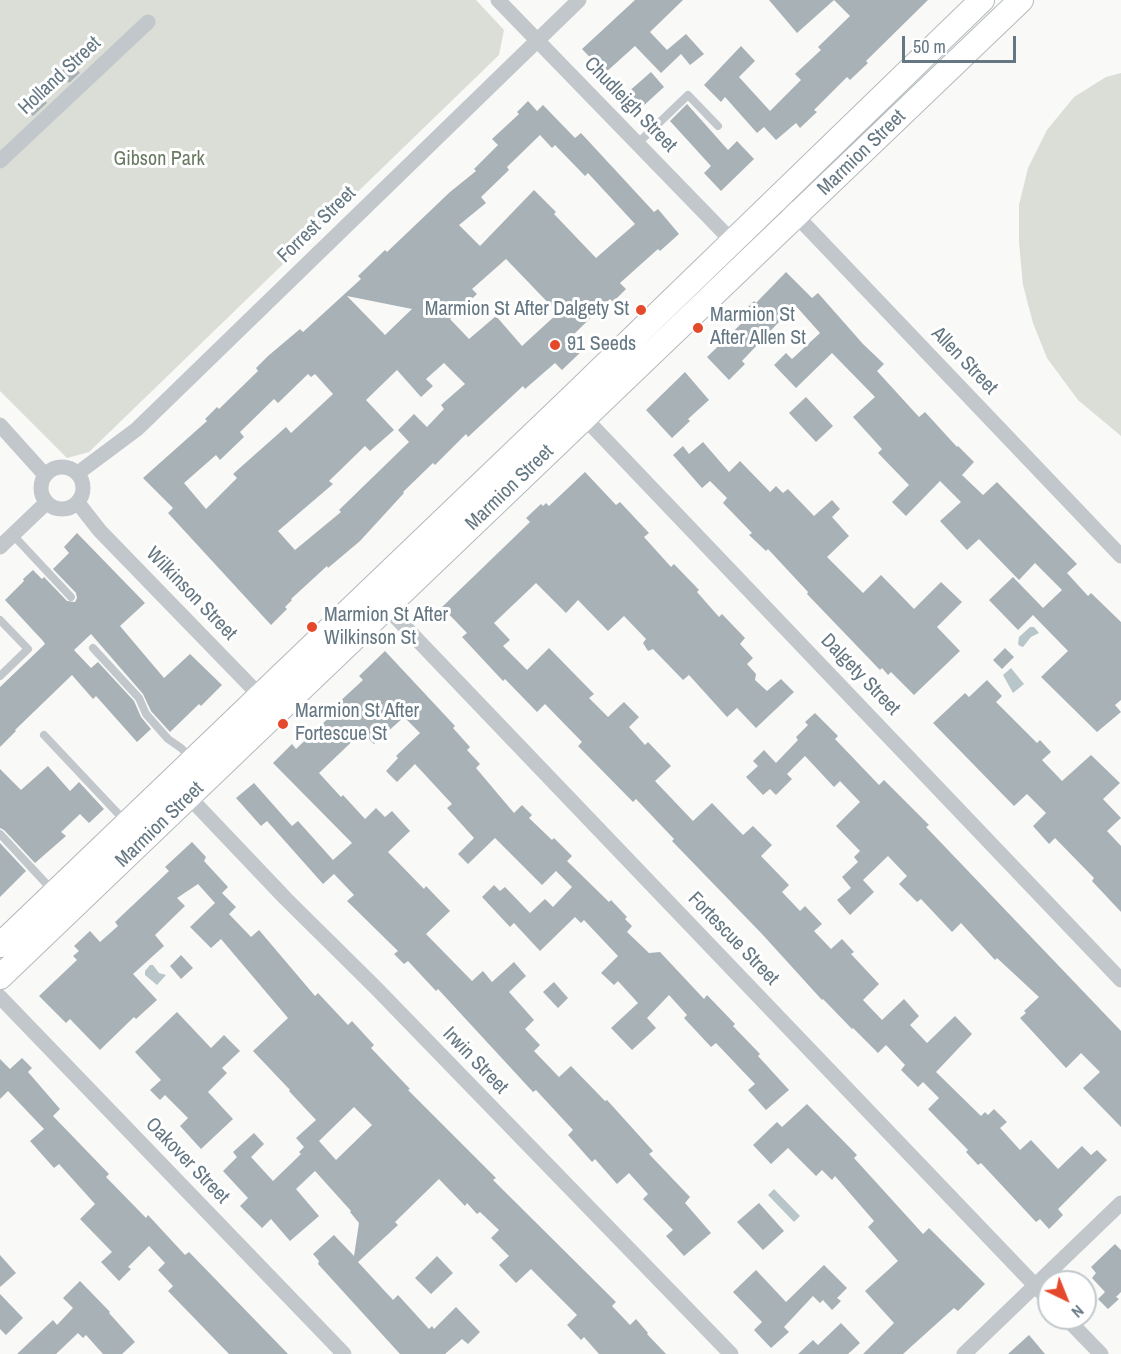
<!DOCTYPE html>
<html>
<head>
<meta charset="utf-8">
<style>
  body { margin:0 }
  #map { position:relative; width:1121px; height:1354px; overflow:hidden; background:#f9f9f7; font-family:"Archivo Narrow",sans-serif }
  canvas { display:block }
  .north { position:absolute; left:1037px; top:1270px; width:60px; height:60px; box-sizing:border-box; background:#fff; border:2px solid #c1c9cd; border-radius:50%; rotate:137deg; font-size:16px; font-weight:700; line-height:24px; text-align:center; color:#647782 }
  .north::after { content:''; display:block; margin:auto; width:21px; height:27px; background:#e5492b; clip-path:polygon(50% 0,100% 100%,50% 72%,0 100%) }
  .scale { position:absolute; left:902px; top:36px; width:114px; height:27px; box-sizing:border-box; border:3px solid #647782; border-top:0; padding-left:8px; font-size:18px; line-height:21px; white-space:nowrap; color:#647782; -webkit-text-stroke:4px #fff; paint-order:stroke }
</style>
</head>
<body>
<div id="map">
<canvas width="1121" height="1354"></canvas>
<div class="north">N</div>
<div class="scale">50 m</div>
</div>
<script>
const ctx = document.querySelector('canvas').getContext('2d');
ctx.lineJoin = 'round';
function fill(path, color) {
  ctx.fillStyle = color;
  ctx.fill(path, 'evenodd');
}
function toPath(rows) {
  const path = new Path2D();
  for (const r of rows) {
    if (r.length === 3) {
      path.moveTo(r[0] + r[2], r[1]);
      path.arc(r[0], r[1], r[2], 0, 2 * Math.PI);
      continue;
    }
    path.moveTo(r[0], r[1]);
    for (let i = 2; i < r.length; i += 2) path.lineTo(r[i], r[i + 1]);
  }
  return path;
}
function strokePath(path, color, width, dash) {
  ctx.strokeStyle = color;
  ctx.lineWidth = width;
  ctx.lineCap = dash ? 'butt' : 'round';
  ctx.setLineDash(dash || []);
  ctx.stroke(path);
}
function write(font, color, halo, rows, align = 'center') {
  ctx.font = font + ' "Archivo Narrow",sans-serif';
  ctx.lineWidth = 6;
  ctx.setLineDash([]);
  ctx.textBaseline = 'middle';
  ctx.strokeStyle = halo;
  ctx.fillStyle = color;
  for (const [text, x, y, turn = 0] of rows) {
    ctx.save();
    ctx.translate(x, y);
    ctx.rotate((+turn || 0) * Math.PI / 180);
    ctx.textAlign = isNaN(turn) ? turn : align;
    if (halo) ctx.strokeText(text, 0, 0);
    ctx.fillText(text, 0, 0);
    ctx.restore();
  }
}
const green = toPath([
  [0,0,476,0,504,30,499,55,89,452,67,458,0,391],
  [1121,73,1121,436,1078,400,1047,358,1033,323,1023,285,1019,242,1019,205,1028,168,1047,130,1074,97,1106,77]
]);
const water = toPath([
  [1030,627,1034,627,1039,633,1031,637,1023,647,1020,646,1018,644,1019,637],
  [1011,668,1024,684,1013,693,1003,675],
  [150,965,153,965,159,973,166,975,157,985,145,975,145,971],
  [774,1189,800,1216,794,1222,768,1195]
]);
const building = toPath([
  [635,0,683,0,650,32,667,50,686,34,704,54,690,65,681,54,661,73,635,46,605,73,582,49],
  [769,0,834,0,797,33],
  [834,0,928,0,866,61,868,63,850,80,847,77,814,110,817,112,800,128,796,123,776,140,764,127,757,133,725,97,721,102,704,85,741,46,755,61,739,77,770,111,801,80,795,74,821,50,818,47,850,16],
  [70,62,80,73,69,83,60,73],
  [651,72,664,87,641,108,627,93],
  [38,93,47,103,33,116,24,107],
  [528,101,537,111,543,105,575,138,581,133,654,212,658,209,679,234,660,251,658,249,620,283,626,289,613,302,610,299,572,336,584,349,562,370,555,363,525,389,523,386,468,437,466,434,435,465,433,463,403,492,404,493,360,541,328,568,327,566,291,599,292,600,285,607,287,609,271,625,168,513,173,508,143,478,207,421,205,419,217,407,219,409,258,371,256,368,268,356,300,329,303,332,361,279,358,276,385,250,387,252,450,192,476,171,474,169,498,145,492,139,519,114,517,112],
  [540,135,552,148,555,145,585,176,588,173,635,224,596,258,554,214,556,212,534,190,480,246,459,225,486,203,481,197,509,170,507,167],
  [506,259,558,313,522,346,496,316,469,339,450,319,477,294,472,289],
  [347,296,412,309,385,335],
  [444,363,465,384,441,405,444,409,427,427,414,414,398,430,409,442,339,510,341,512,295,550,278,531,333,484,329,481,365,446,370,451,394,430,366,400,397,370,421,397,433,386,426,379],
  [308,374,311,377,315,374,333,394,291,433,286,427,233,474,237,478,206,509,184,483,216,455,220,460,244,437,240,432,274,399,278,403],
  [687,104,728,150,737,141,754,159,721,191,704,173,711,166,670,121],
  [786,272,812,298,818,293,863,344,884,364,877,371,919,417,925,412,957,447,958,446,974,462,962,475,983,495,997,482,1077,564,1067,573,1088,596,1091,593,1121,622,1121,700,1115,705,1121,712,1097,732,1041,677,1068,651,1033,615,1018,630,989,600,1013,577,1043,608,1062,590,1035,563,1019,580,979,539,967,550,940,521,961,502,940,481,906,516,892,502,909,485,878,453,882,449,853,417,875,397,832,353,796,388,774,365,786,353,792,359,820,333,795,305,742,361,745,364,729,380,707,357,748,317,743,312,754,301,756,303],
  [685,372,709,400,688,419,690,421,672,438,646,410],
  [806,397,833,426,816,442,789,413],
  [703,442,729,472,740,461,770,492,776,486,783,493,788,489,814,516,832,500,840,509,832,517,849,536,827,557,863,593,881,575,914,609,941,582,962,602,937,627,960,651,914,695,891,672,888,675,882,668,880,670,807,594,808,592,768,549,766,551,749,535,752,533,723,503,727,498,710,481,702,488,673,455,683,446,689,454],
  [585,472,616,505,620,502,649,533,644,537,671,567,674,564,699,590,697,592,719,617,722,614,745,638,740,644,753,658,747,664,756,674,755,680,767,691,781,679,794,692,756,728,737,708,727,717,689,675,683,680,653,649,648,651,643,643,646,639,624,616,608,631,578,600,566,613,536,583,494,623,510,640,503,646,527,670,549,648,594,694,589,698,608,717,624,702,639,717,629,727,645,745,648,742,671,766,655,781,693,821,712,803,743,835,753,826,772,845,761,856,789,885,782,892,800,911,805,906,822,924,814,931,831,949,842,939,854,952,851,954,879,984,863,1000,882,1020,904,999,919,1016,910,1025,927,1043,955,1016,972,1034,936,1072,981,1116,985,1112,988,1115,994,1109,1007,1122,1000,1128,1020,1150,1031,1140,1058,1169,1082,1146,1091,1155,1097,1150,1107,1160,1058,1209,1063,1215,1049,1229,1040,1219,1036,1222,981,1163,978,1165,966,1152,968,1150,928,1109,939,1098,923,1082,918,1087,901,1070,905,1065,886,1045,878,1053,853,1028,852,1029,823,999,822,1000,762,934,672,841,674,839,636,799,633,802,578,746,582,742,545,704,537,712,505,679,503,681,462,637,467,633,442,607,530,522,526,518,541,504,543,506,546,503,549,506],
  [77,533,145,603,120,626,164,678,190,654,222,685,201,706,199,704,170,732,151,711,143,694,91,634,74,650,91,668,98,662,134,701,141,717,151,729,137,742,96,696,93,699,72,675,15,730,16,731,0,747,0,687,45,644,43,641,5,600,24,581,23,579,33,570,42,579,44,577,67,601,75,602,77,598,76,593,53,569,69,553,64,547],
  [1005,648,1014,657,1002,669,993,660],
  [385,651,455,726,453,728,470,747,467,750,480,764,476,768,514,813,522,805,532,815,529,818,552,840,554,838,572,856,567,861,609,902,611,900,627,917,625,919,632,926,627,932,649,953,660,952,704,999,707,995,735,1024,733,1026,760,1054,758,1056,789,1090,766,1110,748,1090,755,1084,716,1043,711,1047,684,1018,687,1015,669,995,647,1018,656,1028,632,1050,611,1028,638,1003,618,981,614,985,601,973,618,956,584,920,581,923,575,917,540,951,514,923,510,927,482,897,494,885,500,891,505,887,530,913,545,899,553,907,572,887,556,871,542,885,495,838,468,864,458,854,474,838,447,808,452,804,415,764,397,782,386,771,398,758,396,756,420,733,404,717,374,744,362,732,319,773,341,797,343,795,365,819,376,808,385,817,392,811,410,831,388,852,424,889,426,886,450,911,426,934,472,981,483,971,492,982,514,962,526,976,509,992,534,1020,525,1029,540,1045,534,1051,559,1077,571,1066,605,1101,607,1100,653,1151,649,1154,690,1197,685,1203,711,1233,684,1256,666,1236,673,1230,643,1199,648,1194,629,1173,617,1184,595,1159,592,1162,568,1135,573,1130,536,1090,533,1092,438,989,436,991,408,961,404,964,394,954,398,951,347,901,354,895,334,874,323,884,267,821,261,826,236,798,254,783,292,826,298,821,333,860,352,843,273,763,292,744,296,749,340,707,337,704,363,680,359,676],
  [987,680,1002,696,996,702,1037,743,1040,740,1051,752,1042,760,1062,781,1091,755,1120,783,1103,799,1121,818,1107,831,1121,846,1121,912,1092,881,1094,878,1055,838,1049,844,1033,826,1046,813,1027,794,1014,806,933,723,965,693,969,697],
  [815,713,838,736,835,739,879,785,884,780,929,825,926,827,1121,1031,1121,1127,1083,1088,1100,1072,1081,1053,1066,1068,1020,1018,1026,1013,1024,1011,1039,997,997,958,995,960,961,923,952,932,921,899,917,902,899,884,907,876,888,856,863,880,874,892,850,915,837,900,851,888,842,877,858,862,854,857,860,851,836,826,860,802,840,781,834,787,805,756,787,774,792,779,776,795,770,789,763,795,746,777,758,766,753,761,764,750,776,763,798,740,796,737,808,725,805,722],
  [48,766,70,791,79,782,104,809,89,823,80,814,61,832,66,836,35,863,4,830,0,828,0,769,21,790],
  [192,842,206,857,204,861,228,887,222,893,236,907,229,914,251,937,259,930,315,996,318,993,348,1025,352,1021,374,1045,371,1048,410,1089,408,1090,496,1178,493,1180,616,1302,612,1306,630,1325,636,1319,648,1333,647,1334,666,1354,599,1354,584,1337,581,1340,567,1325,577,1315,531,1269,516,1283,499,1265,509,1256,491,1238,499,1230,480,1212,477,1214,467,1203,465,1206,439,1179,395,1222,398,1225,358,1262,393,1300,398,1295,429,1329,432,1326,434,1329,456,1307,480,1332,468,1344,462,1339,445,1354,400,1354,318,1264,319,1261,313,1254,334,1235,354,1256,359,1223,350,1212,351,1211,315,1171,296,1189,319,1216,290,1241,271,1219,262,1228,240,1206,248,1198,223,1171,237,1157,233,1152,254,1133,264,1144,251,1157,273,1181,301,1154,299,1152,304,1147,296,1138,316,1120,289,1091,290,1090,253,1051,288,1018,221,939,211,948,190,927,215,903,198,884,177,898,185,906,155,935,164,946,133,974,157,1000,136,1019,134,1017,100,1050,70,1019,66,1023,39,996,77,960,73,956,79,951,74,946,90,931,100,942,118,926,115,922,169,871,165,867],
  [354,1107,372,1125,336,1160,319,1141],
  [0,843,26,871,0,897],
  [181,955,193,968,181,979,170,966],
  [554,982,568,998,558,1008,543,992],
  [177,1012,211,1048,224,1035,240,1051,222,1068,227,1073,208,1092,233,1119,201,1149,180,1126,188,1118,165,1095,160,1100,150,1090,161,1080,135,1052],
  [22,1058,32,1068,28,1072,60,1109,53,1116,109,1174,106,1177,146,1218,148,1215,185,1255,189,1252,288,1354,229,1354,168,1291,173,1286,158,1270,165,1263,149,1246,128,1267,131,1269,119,1281,101,1262,112,1252,80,1219,95,1204,59,1164,54,1168,30,1141,44,1129,8,1091,0,1099,0,1059,10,1069],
  [807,1104,857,1155,854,1158,923,1234,929,1228,985,1284,958,1311,954,1308,903,1354,863,1354,894,1323,865,1291,898,1261,868,1227,874,1221,835,1176,832,1180,822,1170,816,1176,788,1148,771,1164,753,1145,777,1122,782,1127],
  [759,1203,784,1231,763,1250,737,1222],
  [1115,1244,1121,1250,1121,1292,1116,1297,1119,1299,1108,1309,1098,1299,1105,1292,1092,1278,1096,1273,1091,1267],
  [0,1255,16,1273,0,1287],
  [437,1256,453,1273,431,1294,415,1278],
  [824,1265,847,1288,837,1298,841,1301,832,1310,823,1300,820,1303,813,1296,784,1327,789,1332,771,1348,754,1330,762,1322,733,1292,756,1270,786,1302],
  [80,1281,110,1312,109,1313,135,1342,122,1354,103,1354,86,1335,83,1338,78,1333,56,1354,17,1354,53,1320,57,1325,73,1308,63,1298],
  [0,1294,23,1318,6,1335,0,1329],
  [841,1323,860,1343,848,1354,798,1354,813,1340,818,1345],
  [1029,1335,1045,1354,1008,1354]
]);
const lane = toPath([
  [638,143,688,95,718,126],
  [13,535,71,597],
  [0,620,28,649,0,676],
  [93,648,139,698,146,714,168,739,181,748,191,758],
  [44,735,125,821],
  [0,834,54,892]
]);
const street = toPath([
  [498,0,732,241],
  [0,161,148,22],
  [790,209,1121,556],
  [578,411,1121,980],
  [0,425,45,475],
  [62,488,21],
  [78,473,137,429,579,0],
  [78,503,100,531,266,702],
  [0,547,46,503],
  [386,607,1049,1300],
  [189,797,286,899,376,988,731,1354],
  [0,997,344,1354],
  [1066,1318,1101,1354],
  [964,1354,1121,1203]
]);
const primary = toPath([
  [0,945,569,400,982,0],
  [0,977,1021,0]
]);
const markers = [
  [641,310,6,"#e5492b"],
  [698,328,6,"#e5492b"],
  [555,345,6,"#e5492b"],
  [312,627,6,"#e5492b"],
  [283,724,6,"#e5492b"]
];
const streetNames = [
  ["Holland Street",60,76,-43],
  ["Chudleigh Street",630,105,46],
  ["Marmion Street",862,153,-44],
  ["Forrest Street",317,225,-44],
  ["Allen Street",964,361,46],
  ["Marmion Street",510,488,-44],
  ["Wilkinson Street",191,594,46],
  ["Dalgety Street",860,675,46],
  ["Marmion Street",160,825,-44],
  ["Fortescue Street",733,939,46],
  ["Irwin Street",475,1061,46],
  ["Oakover Street",187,1161,46]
];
const parkNames = [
  ["Gibson Park",159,160]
];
const poiNames = [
  ["Marmion St After Dalgety St",629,310,"right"],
  ["Marmion St",710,316],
  ["After Allen St",710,339],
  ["91 Seeds",567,345],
  ["Marmion St After",324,616],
  ["Wilkinson St",324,639],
  ["Marmion St After",295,712],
  ["Fortescue St",295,735]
];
fill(green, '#daded6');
fill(water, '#b8c6c9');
fill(building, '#a7b1b6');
strokePath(primary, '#b4babd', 26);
strokePath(lane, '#c2c7cb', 8);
strokePath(street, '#c2c7cb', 15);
strokePath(primary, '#fff', 24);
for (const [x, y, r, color] of markers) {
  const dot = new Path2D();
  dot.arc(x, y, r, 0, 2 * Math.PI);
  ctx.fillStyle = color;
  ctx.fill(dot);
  strokePath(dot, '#fff', 2);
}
write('20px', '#647782', '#fff', streetNames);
write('20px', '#697a63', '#fff', parkNames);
write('20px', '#647782', '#fff', poiNames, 'left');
</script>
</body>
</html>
